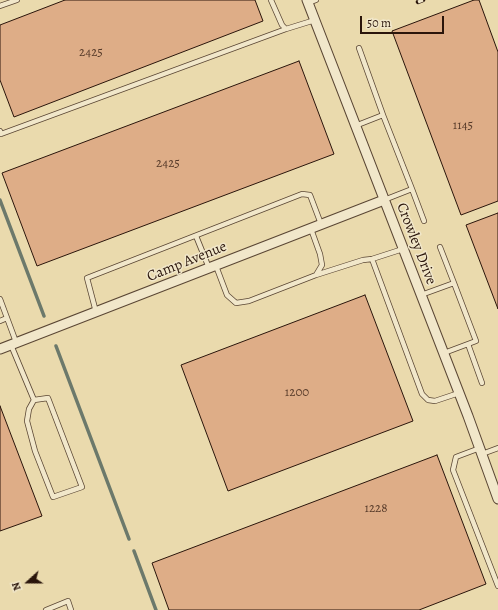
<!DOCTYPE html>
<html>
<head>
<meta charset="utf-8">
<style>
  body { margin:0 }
  #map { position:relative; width:498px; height:610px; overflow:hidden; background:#eadaad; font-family:Alegreya,serif }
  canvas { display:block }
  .north { position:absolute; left:8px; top:562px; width:40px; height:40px; -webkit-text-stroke:3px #f1e7ca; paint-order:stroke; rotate:249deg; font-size:11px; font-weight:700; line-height:16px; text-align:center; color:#2a150b }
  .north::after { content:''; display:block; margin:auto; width:14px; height:18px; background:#2a150b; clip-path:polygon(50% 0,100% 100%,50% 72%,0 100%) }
  .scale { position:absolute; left:360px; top:16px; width:84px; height:18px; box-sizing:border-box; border:2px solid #2a150b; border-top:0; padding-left:5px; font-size:12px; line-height:14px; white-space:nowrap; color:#2a150b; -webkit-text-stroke:3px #f1e7ca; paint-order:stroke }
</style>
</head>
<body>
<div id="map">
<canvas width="498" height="610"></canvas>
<div class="north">N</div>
<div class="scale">50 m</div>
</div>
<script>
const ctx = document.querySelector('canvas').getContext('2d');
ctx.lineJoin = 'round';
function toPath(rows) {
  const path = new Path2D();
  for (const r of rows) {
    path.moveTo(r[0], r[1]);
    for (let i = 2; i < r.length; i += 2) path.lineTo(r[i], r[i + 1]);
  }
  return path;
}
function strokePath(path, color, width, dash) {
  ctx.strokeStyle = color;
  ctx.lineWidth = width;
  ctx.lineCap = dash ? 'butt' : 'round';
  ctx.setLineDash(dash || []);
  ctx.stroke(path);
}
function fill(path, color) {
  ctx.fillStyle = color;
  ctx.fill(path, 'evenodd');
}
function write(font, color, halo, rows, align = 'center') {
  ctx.font = font + ' Alegreya,serif';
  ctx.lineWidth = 3;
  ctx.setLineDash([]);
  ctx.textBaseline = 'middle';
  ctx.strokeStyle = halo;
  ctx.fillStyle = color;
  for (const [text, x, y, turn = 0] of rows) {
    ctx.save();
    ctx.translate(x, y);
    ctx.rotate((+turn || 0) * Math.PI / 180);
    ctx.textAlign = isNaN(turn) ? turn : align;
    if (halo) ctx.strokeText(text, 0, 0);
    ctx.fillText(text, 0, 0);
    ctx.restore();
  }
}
const stream = toPath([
  [0,200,44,316],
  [56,346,129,539],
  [134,551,156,610]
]);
const building = toPath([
  [65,0,255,0,263,21,14,117,0,80,0,25,65,0],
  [474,0,479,0,498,52,498,201,461,215,392,31,474,0],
  [299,61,334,154,37,266,2,173,299,61],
  [498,213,498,309,466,225,498,213],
  [365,295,413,421,228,491,181,365,365,295],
  [0,406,42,516,0,531,0,406],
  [437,455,486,584,419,610,169,610,152,563,437,455]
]);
const service = toPath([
  [271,0,282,25,286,29,315,20],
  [308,3,316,0],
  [0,6,17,0],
  [359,48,383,115],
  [355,126,383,115,412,189,384,200],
  [0,131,1,134,286,29],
  [412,189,424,221],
  [196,236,209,268],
  [440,247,454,283],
  [372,259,422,394,428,400,435,401,459,393],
  [216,266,227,295,236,303,249,301,316,275,322,265,320,254,311,229],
  [316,275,363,260,372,259,403,249],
  [421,295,454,283,476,341,444,353],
  [0,299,16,342],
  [96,312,87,278,302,194,310,195,321,224],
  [0,321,7,318],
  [468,344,482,383],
  [11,345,34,400,29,409,27,421,35,451,53,497,82,487,48,398,34,400],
  [480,448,456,457,453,470,498,586],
  [482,454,498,448],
  [46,610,68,601,71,610]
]);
const minor = toPath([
  [307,0,468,416,498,499],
  [0,349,384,200]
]);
const rail = toPath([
  [418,2,423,0]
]);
const numberNames = [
  ["2425",91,53],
  ["1145",463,126],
  ["2425",168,164],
  ["1200",297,393],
  ["1228",376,509]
];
const streetNames = [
  ["Crowley Drive",416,244,69],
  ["Camp Avenue",187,262,-22]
];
strokePath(stream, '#6c796b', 3.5);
fill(building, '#dead87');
strokePath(building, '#2a150b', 1);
strokePath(service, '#5a4634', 6);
strokePath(minor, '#5a4634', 11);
strokePath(service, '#f1e7ca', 4.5);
strokePath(minor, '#f1e7ca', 9);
strokePath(rail, '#2a150b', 4.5);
strokePath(rail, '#f1e7ca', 3, [9]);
write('13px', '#573b2a', null, numberNames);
write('15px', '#2a150b', '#f1e7ca', streetNames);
</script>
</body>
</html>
